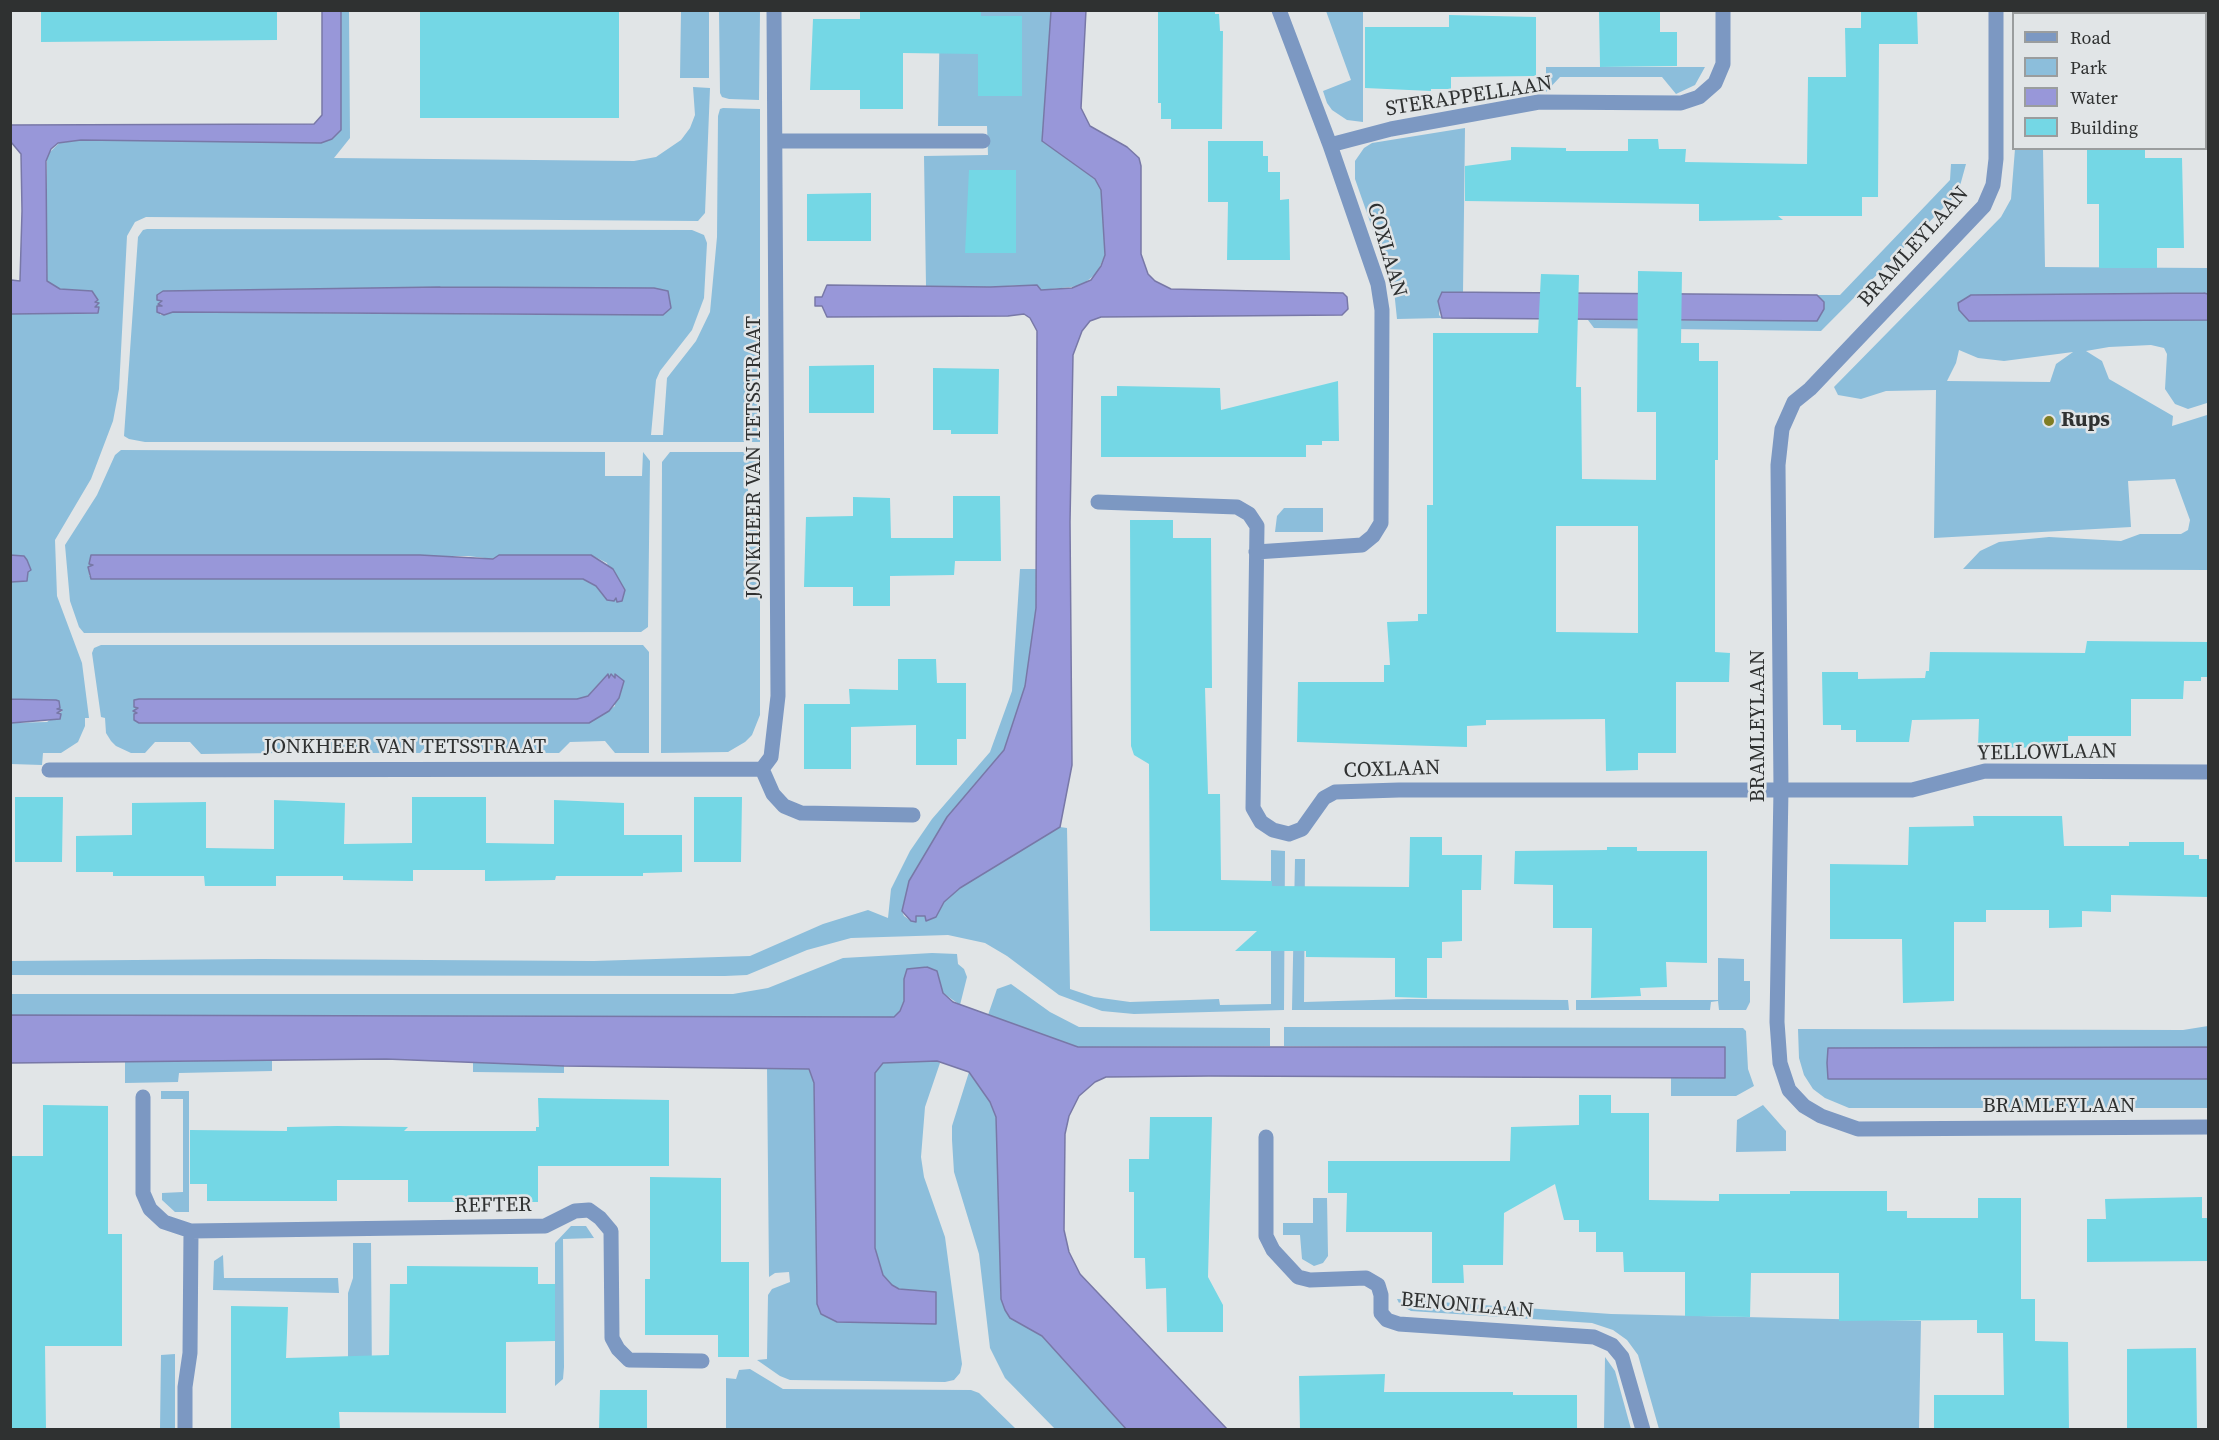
<!DOCTYPE html>
<html>
<head>
<meta charset="utf-8">
<style>
  body { margin:0 }
  #map { position:relative; width:2219px; height:1440px; overflow:hidden; background:#e1e5e7; font-family:"Source Serif 4",serif }
  canvas { display:block }
  .frame { position:absolute; inset:0; border:12px solid #2f3131; pointer-events:none }
  .legend { position:absolute; left:2012px; top:12px; width:195px; height:138px; box-sizing:border-box; background:#e1e5e7; border:2px solid #9a9d9e; margin:0; padding:8px 10px; list-style:none; font-size:18px; color:#2f3131 }
  .legend li { display:flex; align-items:center; gap:12px; height:30px }
  .legend b { width:30px; border:2px solid #9a9d9e }
</style>
</head>
<body>
<div id="map">
<canvas width="2219" height="1440"></canvas>
<div class="frame"></div>
<ul class="legend">
<li><b style="height:8px;background:#7c98c2"></b>Road</li>
<li><b style="height:16px;background:#8cbedb"></b>Park</li>
<li><b style="height:16px;background:#9897d9"></b>Water</li>
<li><b style="height:16px;background:#74d7e5"></b>Building</li>
</ul>
</div>
<script>
const ctx = document.querySelector('canvas').getContext('2d');
ctx.lineJoin = 'round';
function fill(path, color) {
  ctx.fillStyle = color;
  ctx.fill(path, 'evenodd');
}
function toPath(rows) {
  const path = new Path2D();
  for (const r of rows) {
    path.moveTo(r[0], r[1]);
    for (let i = 2; i < r.length; i += 2) path.lineTo(r[i], r[i + 1]);
  }
  return path;
}
function strokePath(path, color, width, dash) {
  ctx.strokeStyle = color;
  ctx.lineWidth = width;
  ctx.lineCap = dash ? 'butt' : 'round';
  ctx.setLineDash(dash || []);
  ctx.stroke(path);
}
function write(font, color, halo, rows, align = 'center') {
  ctx.font = font + ' "Source Serif 4",serif';
  ctx.lineWidth = 5;
  ctx.setLineDash([]);
  ctx.textBaseline = 'middle';
  ctx.strokeStyle = halo;
  ctx.fillStyle = color;
  for (const [text, x, y, turn = 0] of rows) {
    ctx.save();
    ctx.translate(x, y);
    ctx.rotate((+turn || 0) * Math.PI / 180);
    ctx.textAlign = isNaN(turn) ? turn : align;
    if (halo) ctx.strokeText(text, 0, 0);
    ctx.fillText(text, 0, 0);
    ctx.restore();
  }
}
const green = toPath([
  [341,11,349,11,350,138,334,158,634,161,656,157,681,140,690,128,695,115,693,87,710,88,705,213,698,221,146,217,135,222,127,236,119,389,113,421,91,479,55,540,57,596,82,663,89,718,85,718,85,726,78,742,61,753,43,753,42,765,11,764,10,723,47,722,62,711,57,709,56,700,11,699,11,582,27,581,24,556,11,555,11,314,98,313,92,291,60,289,47,281,47,155,59,143,81,140,341,130],
  [681,11,709,11,709,78,680,78],
  [719,11,760,11,759,100,729,99,722,97,720,93],
  [940,11,1051,11,1042,141,1095,179,1101,190,1105,255,1097,273,1081,286,1041,290,1025,285,990,287,926,286,924,156,988,155,987,126,938,126],
  [1326,11,1363,11,1363,122,1347,120,1332,110,1327,103,1323,91,1351,80],
  [1546,67,1705,67,1695,85,1676,94,1662,77,1560,77,1546,92],
  [723,108,760,109,760,442,145,442,129,439,124,436,138,237,143,230,147,229,692,230,704,235,707,243,704,298,692,330,660,371,656,380,651,435,663,435,667,378,696,341,710,312,717,237,718,116,720,109],
  [440,287,597,315,173,312,164,315,160,315,162,301,157,300,163,291],
  [1465,128,1463,293,1441,293,1439,315,1442,318,1397,319,1394,290,1355,179,1355,161,1364,148,1372,143],
  [2015,149,2043,149,2045,267,2207,268,2208,294,1971,295,1959,310,1969,321,2208,320,2207,403,2188,409,2175,404,2165,389,2167,354,2164,348,2151,345,2109,347,2086,351,2102,361,2109,379,2173,416,2172,426,2207,415,2208,570,1963,569,1980,551,1999,542,2049,537,2121,541,2140,534,2181,534,2188,530,2190,520,2175,479,2128,481,2131,527,1934,538,1936,390,1886,391,1861,399,1838,395,1834,387,2001,217,2011,199],
  [1959,350,1978,358,2004,361,2073,352,2056,364,2050,382,1947,381,1956,363],
  [1951,164,1966,164,1958,193,1821,331,1594,328,1588,320,1817,321,1824,309,1824,302,1817,295,1840,295,1950,180],
  [121,450,605,452,605,476,642,476,643,452,650,461,648,627,641,632,84,633,79,627,70,601,65,545,97,495,115,455],
  [591,555,607,563,619,602,616,597,607,600,596,586,583,579,89,576,89,571,93,570,88,567,93,565,90,564,301,556,468,556,493,559],
  [670,452,759,452,760,460,748,471,748,512,760,523,760,715,752,735,745,742,728,752,661,753,662,462],
  [1284,508,1323,508,1323,532,1275,532,1277,516],
  [1020,569,1037,569,1036,608,1025,686,1017,713,1004,750,947,817,909,881,902,911,904,916,911,921,916,921,916,916,925,916,926,921,935,917,944,902,960,888,1060,827,1067,828,1070,989,1094,997,1130,1002,1219,999,1220,1005,1271,1004,1271,850,1285,851,1284,1010,1134,1014,1102,1011,1059,995,1007,956,985,943,948,935,851,938,807,950,747,975,725,976,11,975,10,961,261,959,594,961,750,956,823,924,868,910,888,918,891,889,910,851,932,819,990,752,1012,691],
  [101,645,643,645,649,652,649,753,615,753,605,741,570,742,559,753,476,753,464,742,430,742,420,753,335,753,323,742,289,742,278,753,201,754,190,742,155,742,145,753,131,753,116,746,111,741,106,733,105,718,101,717,92,653,94,648],
  [615,679,615,706,589,723,139,723,134,720,134,714,138,713,134,700,139,699,577,699,588,696,602,680],
  [1295,859,1305,859,1304,1002,1408,999,1568,1000,1569,1010,1292,1010],
  [932,953,957,954,958,964,964,969,967,977,960,1005,943,993,926,969,915,968,904,979,904,1000,900,1011,894,1017,11,1015,11,994,733,994,768,988,843,958],
  [1718,958,1744,959,1744,981,1750,981,1750,1002,1746,1010,1719,1010,1718,1001,1711,1002,1710,1010,1576,1010,1576,1000,1718,1000],
  [1011,984,1050,1012,1079,1027,1270,1028,1270,1046,1078,1047,988,1015,997,989],
  [2208,1026,2208,1047,1829,1048,1828,1079,2208,1079,2208,1108,1849,1108,1825,1098,1813,1089,1804,1075,1799,1058,1798,1029,2183,1030],
  [1284,1027,1743,1028,1746,1031,1748,1069,1754,1086,1736,1096,1671,1096,1671,1078,1725,1078,1725,1048,1284,1046],
  [272,1060,272,1071,179,1073,178,1082,125,1083,125,1062],
  [937,1061,940,1063,925,1107,921,1157,924,1177,945,1237,962,1364,960,1373,954,1380,945,1382,790,1380,780,1376,757,1360,767,1359,768,1295,772,1289,790,1282,789,1272,775,1273,769,1277,767,1067,809,1069,814,1082,817,1304,936,1324,936,1292,899,1289,892,1285,883,1275,875,1248,875,1073,883,1063],
  [473,1062,564,1066,564,1073,473,1072],
  [969,1072,990,1102,996,1117,1001,1299,1005,1310,1011,1318,1042,1336,1127,1429,1055,1429,1005,1378,990,1348,979,1254,954,1172,952,1140,952,1126],
  [161,1091,189,1091,189,1212,175,1212,162,1200,162,1193,183,1192,183,1099,161,1099],
  [1763,1105,1786,1131,1786,1151,1736,1152,1737,1120],
  [1313,1198,1327,1198,1328,1256,1323,1263,1314,1266,1302,1259,1300,1235,1283,1235,1283,1223,1313,1223],
  [571,1226,586,1226,594,1238,563,1239,564,1367,563,1379,555,1386,555,1243],
  [353,1243,371,1243,372,1386,348,1377,348,1293,353,1278],
  [223,1255,224,1278,338,1278,339,1293,213,1290,214,1261],
  [1397,1299,1611,1314,1921,1321,1919,1429,1659,1429,1638,1355,1627,1340,1613,1330,1592,1323,1411,1311,1400,1305],
  [175,1354,175,1429,160,1429,161,1355],
  [1605,1357,1615,1371,1631,1429,1604,1429],
  [750,1369,783,1389,971,1390,979,1393,1016,1429,726,1429,726,1378,736,1379,739,1370]
]);
const water = toPath([
  [1086,10,1081,108,1090,126,1127,147,1139,158,1141,166,1141,254,1148,274,1155,281,1171,289,1343,293,1347,297,1348,309,1342,315,1101,317,1090,321,1082,331,1073,355,1070,522,1072,765,1060,827,960,888,944,902,936,917,926,921,925,916,916,916,916,922,911,921,902,911,909,881,947,817,1004,750,1025,686,1036,608,1037,331,1030,318,1024,314,1008,316,827,317,822,306,815,306,815,297,822,297,827,285,990,287,1037,285,1041,290,1072,288,1091,280,1101,266,1105,255,1101,190,1095,179,1042,141,1051,11,1086,10],
  [322,11,341,11,341,130,332,139,321,143,81,140,58,143,51,149,46,161,47,281,60,289,92,291,98,300,95,302,99,303,95,307,99,307,98,313,11,314,11,280,20,281,22,211,21,154,11,142,11,125,314,124,322,115,322,11],
  [440,287,654,288,668,291,671,308,663,315,173,312,164,315,157,312,157,306,162,306,158,304,162,301,157,300,157,295,163,291,440,287],
  [1442,292,1817,295,1824,302,1824,309,1817,321,1442,318,1438,301,1442,292],
  [2204,293,2208,294,2208,320,1969,321,1959,310,1958,303,1971,295,2204,293],
  [10,555,24,556,27,560,31,570,28,572,27,581,11,582,10,555],
  [91,555,420,555,493,559,499,555,591,555,613,569,625,590,622,601,617,602,616,598,614,601,607,600,596,586,583,579,91,579,88,567,93,565,89,564,91,555],
  [608,674,609,678,611,674,615,678,615,674,624,681,619,698,609,711,589,723,139,723,134,720,134,714,137,713,133,711,138,708,134,707,134,700,139,699,577,699,588,696,608,674],
  [10,699,56,700,59,701,60,708,57,709,62,710,57,713,61,714,60,719,11,723,10,699],
  [927,967,937,971,943,993,953,1002,1078,1047,1725,1047,1725,1078,1209,1076,1106,1077,1095,1082,1079,1096,1069,1116,1065,1134,1064,1230,1069,1252,1080,1274,1227,1429,1127,1430,1042,1336,1010,1318,1005,1310,1001,1299,996,1117,990,1102,969,1072,937,1061,883,1063,875,1073,875,1248,883,1275,892,1285,899,1289,936,1292,936,1324,837,1322,821,1314,817,1304,814,1083,809,1069,564,1066,386,1059,11,1063,11,1015,894,1017,900,1011,904,1001,904,979,907,969,927,967],
  [2208,1047,2208,1079,1828,1079,1827,1063,1828,1048,2208,1047]
]);
const building = toPath([
  [41,10,277,10,277,40,41,42],
  [420,10,619,10,619,118,420,118],
  [860,10,981,10,981,16,1022,16,1022,96,978,96,978,54,903,53,903,109,860,109,860,90,810,90,813,19,860,19],
  [1158,10,1215,10,1215,14,1219,14,1220,31,1223,31,1222,129,1171,129,1171,119,1161,119,1161,103,1158,103],
  [1599,10,1660,10,1660,32,1677,32,1677,66,1600,67],
  [1861,10,1917,10,1918,44,1879,44,1878,197,1862,197,1862,216,1778,216,1783,220,1699,221,1699,204,1465,201,1465,166,1511,160,1511,147,1566,148,1566,151,1628,151,1628,139,1658,139,1659,149,1686,149,1685,162,1807,164,1808,77,1846,77,1845,28,1861,28],
  [1449,15,1536,17,1536,76,1451,77,1451,89,1431,89,1431,91,1365,88,1365,27,1449,27],
  [1208,141,1263,141,1263,156,1268,156,1268,172,1280,172,1280,200,1289,199,1290,260,1227,260,1228,202,1208,202],
  [2087,148,2145,148,2145,158,2182,158,2184,248,2157,248,2157,268,2099,268,2099,204,2087,204],
  [969,170,1016,170,1016,253,965,253],
  [871,193,871,241,807,241,807,194],
  [1638,271,1682,272,1681,343,1699,343,1699,361,1718,361,1718,460,1715,460,1715,652,1730,653,1729,682,1676,682,1676,753,1638,753,1638,770,1606,771,1605,719,1486,720,1486,725,1467,726,1467,747,1297,742,1298,682,1384,682,1384,665,1390,665,1387,622,1418,621,1418,614,1427,614,1427,505,1433,505,1433,333,1538,333,1541,274,1579,275,1576,387,1581,387,1582,479,1656,480,1656,412,1637,412],
  [1556,526,1638,526,1638,633,1556,632],
  [874,365,874,413,809,413,809,366],
  [933,368,999,369,998,434,951,434,951,430,933,430],
  [1338,381,1339,441,1322,441,1322,445,1306,445,1306,457,1101,457,1101,396,1117,396,1117,386,1220,388,1221,410],
  [953,496,1000,496,1001,561,955,561,954,575,890,576,890,606,853,606,853,587,804,587,806,517,853,516,853,497,890,498,891,538,953,538],
  [1130,520,1173,520,1173,538,1211,538,1212,688,1205,688,1208,794,1220,794,1221,880,1272,881,1272,886,1409,887,1410,837,1442,837,1442,855,1482,855,1481,890,1462,890,1462,941,1442,942,1442,958,1427,958,1427,998,1395,997,1395,958,1306,957,1306,951,1235,951,1257,931,1150,931,1149,764,1134,755,1131,746],
  [2087,641,2208,642,2208,677,2201,677,2201,681,2184,681,2183,699,2131,699,2131,736,2068,736,2068,748,1978,747,1979,719,1912,720,1909,742,1856,742,1856,730,1841,730,1841,725,1823,725,1822,672,1858,672,1858,679,1925,678,1926,671,1929,671,1930,652,2085,653],
  [898,659,936,659,937,683,966,683,966,739,957,739,957,765,916,765,916,725,851,727,851,769,804,769,804,704,850,704,849,689,898,690],
  [15,797,63,797,62,862,15,862],
  [412,797,486,797,486,843,554,844,554,800,624,803,624,835,682,835,682,872,643,873,643,876,556,876,555,880,485,881,485,870,413,870,413,881,343,880,343,876,276,876,276,886,205,886,204,876,113,876,113,872,76,872,76,836,132,835,132,803,206,802,206,848,274,849,274,800,345,803,344,844,412,843],
  [694,797,742,797,741,862,694,862],
  [1973,816,2062,816,2064,846,2129,846,2129,842,2184,842,2184,855,2199,855,2199,859,2208,859,2208,897,2111,895,2111,912,2082,911,2082,927,2049,928,2049,910,1986,910,1986,922,1954,922,1954,1001,1903,1003,1902,939,1830,939,1830,864,1908,865,1909,827,1974,826],
  [1607,847,1637,847,1637,851,1707,851,1707,963,1666,962,1667,987,1640,988,1641,996,1591,998,1592,928,1553,928,1553,885,1514,884,1515,851,1607,850],
  [1579,1095,1611,1095,1611,1113,1649,1113,1649,1200,1719,1201,1719,1194,1790,1194,1790,1191,1887,1191,1887,1211,1907,1211,1907,1218,1978,1218,1978,1198,2021,1198,2021,1299,2035,1299,2035,1341,2068,1342,2069,1430,1934,1430,1934,1395,2004,1395,2003,1333,1977,1333,1977,1320,1839,1321,1839,1273,1751,1273,1750,1317,1685,1316,1685,1272,1624,1272,1623,1252,1596,1252,1596,1232,1579,1232,1579,1220,1564,1220,1555,1184,1504,1213,1503,1265,1463,1265,1464,1283,1432,1283,1432,1232,1346,1232,1347,1193,1328,1193,1328,1161,1510,1161,1511,1127,1579,1125],
  [538,1098,669,1100,669,1166,538,1166,538,1202,408,1202,408,1180,337,1180,337,1201,207,1201,207,1184,190,1184,190,1130,287,1131,287,1127,337,1126,408,1127,404,1131,536,1131,536,1127,539,1127],
  [43,1105,108,1106,108,1234,122,1234,122,1346,45,1346,46,1430,10,1430,10,1156,43,1156],
  [1150,1117,1212,1117,1208,1277,1223,1305,1223,1332,1167,1332,1166,1288,1146,1289,1145,1258,1134,1258,1134,1192,1129,1192,1129,1159,1149,1159],
  [650,1177,721,1178,721,1262,749,1262,749,1357,718,1357,718,1335,645,1335,645,1279,650,1279],
  [2202,1197,2202,1218,2208,1218,2208,1261,2087,1262,2087,1219,2106,1219,2105,1199],
  [407,1266,538,1267,538,1284,555,1284,555,1341,506,1342,506,1413,339,1412,340,1430,231,1430,231,1306,288,1307,286,1358,389,1355,390,1284,407,1284],
  [2196,1348,2197,1430,2127,1430,2127,1349],
  [1385,1374,1384,1392,1513,1392,1513,1395,1577,1395,1577,1430,1300,1430,1299,1376],
  [600,1390,647,1390,647,1430,599,1430]
]);
const minor = toPath([
  [1996,10,1996,159,1993,185,1984,206,1810,389,1794,402,1782,429,1778,465,1781,789,1777,1022,1780,1063,1789,1090,1804,1106,1821,1116,1858,1129,2208,1127],
  [2192,14,2192,10],
  [2206,89,2208,97],
  [775,141,983,141],
  [1330,145,1391,129,1539,102,1681,103,1699,97,1715,83,1723,64,1723,10],
  [1098,502,1237,507,1249,514,1257,526,1253,808,1261,822,1273,830,1289,834,1302,829,1324,798,1335,792,1399,790,1912,790,1985,771,2208,772],
  [1256,552,1362,545,1373,536,1381,523,1382,310,1378,284,1330,145,1279,10],
  [762,769,773,794,784,806,801,813,913,815],
  [49,770,762,769,771,757,778,696,774,10],
  [143,1097,143,1193,150,1209,164,1222,191,1231,545,1226,575,1211,589,1210,600,1218,611,1231,612,1338,618,1349,629,1360,702,1361],
  [1266,1137,1266,1236,1273,1250,1298,1277,1310,1280,1366,1278,1378,1285,1381,1295,1381,1313,1387,1320,1399,1324,1594,1337,1612,1345,1622,1357,1643,1430],
  [185,1430,185,1387,190,1353,191,1231]
]);
const markers = [
  [2049,421,6,"#807d24"]
];
const streetNames = [
  ["STERAPPELLAAN",1469,97,-9],
  ["BRAMLEYLAAN",1914,247,-48],
  ["COXLAAN",1386,250,74],
  ["JONKHEER VAN TETSSTRAAT",755,457,-90],
  ["BRAMLEYLAAN",1759,726,-90],
  ["JONKHEER VAN TETSSTRAAT",405,748],
  ["YELLOWLAAN",2047,753,-1],
  ["COXLAAN",1392,770,-2],
  ["BRAMLEYLAAN",2059,1107],
  ["REFTER",493,1206,-1],
  ["BENONILAAN",1467,1306,5]
];
const poiNames = [
  ["Rups",2061,421]
];
fill(green, '#8cbedb');
fill(water, '#9897d9');
strokePath(water, '#7878a7', 1.5);
fill(building, '#74d7e5');
strokePath(minor, '#7c98c2', 15);
for (const [x, y, r, color] of markers) {
  const dot = new Path2D();
  dot.arc(x, y, r, 0, 2 * Math.PI);
  ctx.fillStyle = color;
  ctx.fill(dot);
  strokePath(dot, '#e1e5e7', 2);
}
write('21px', '#2f3131', '#e1e5e7', streetNames);
write('bold 21px', '#2f3131', '#e1e5e7', poiNames, 'left');
</script>
</body>
</html>
